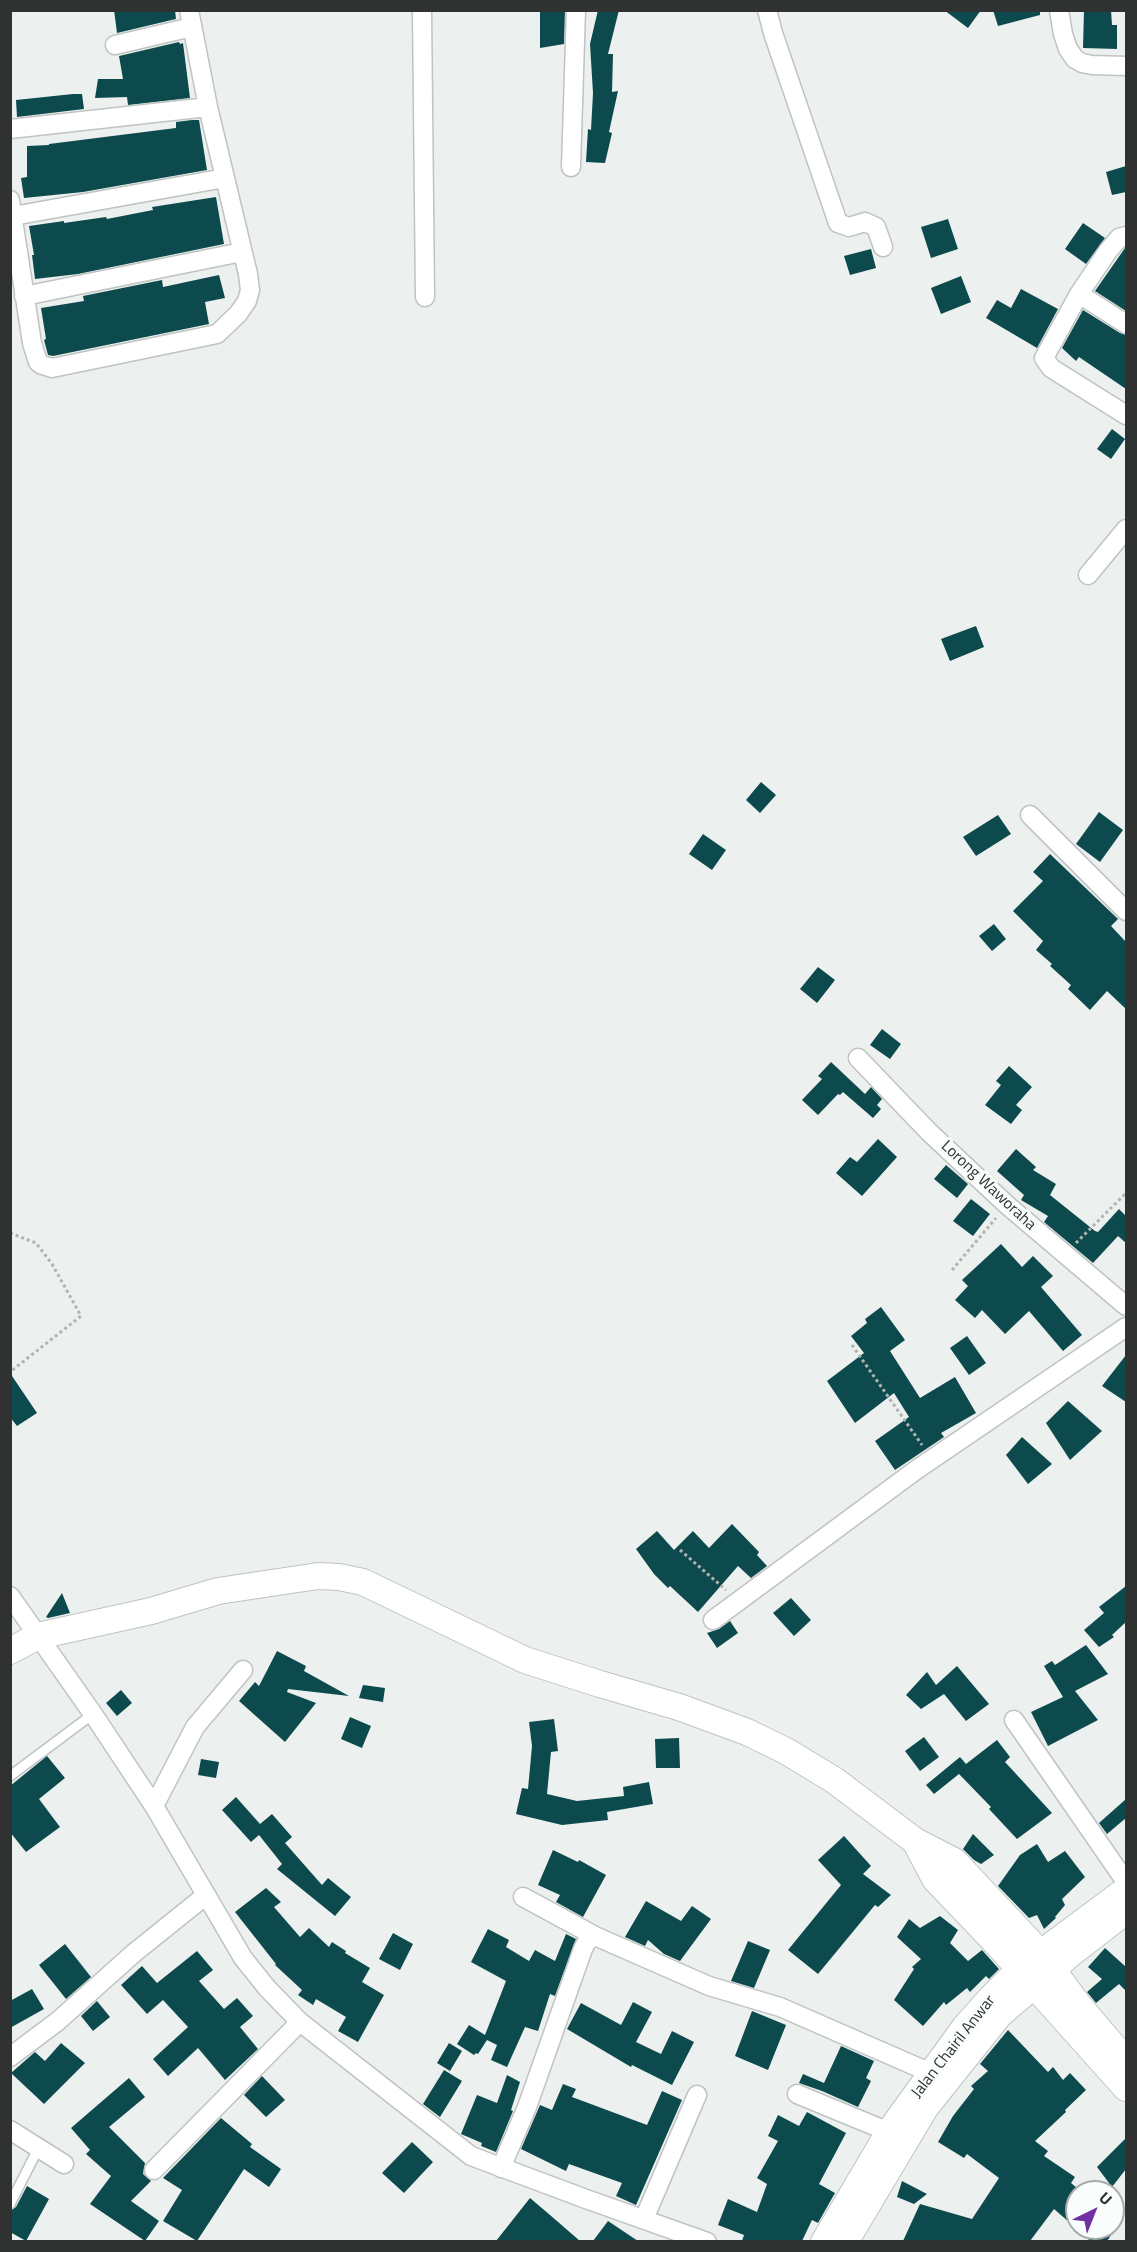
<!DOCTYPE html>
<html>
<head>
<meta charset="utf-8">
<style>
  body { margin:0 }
  #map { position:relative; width:1137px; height:2252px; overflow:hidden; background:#ecf0ee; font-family:"Titillium Web",sans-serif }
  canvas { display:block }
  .frame { position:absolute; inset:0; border:12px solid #303131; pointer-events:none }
  .north { position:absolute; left:1065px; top:2180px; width:60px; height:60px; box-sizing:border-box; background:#f9fdfc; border:2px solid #a9abab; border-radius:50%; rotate:43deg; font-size:16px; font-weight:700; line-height:24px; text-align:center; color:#303131 }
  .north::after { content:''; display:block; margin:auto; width:21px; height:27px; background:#7031a6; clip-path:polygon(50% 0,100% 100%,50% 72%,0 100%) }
</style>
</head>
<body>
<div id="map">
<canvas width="1137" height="2252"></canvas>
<div class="frame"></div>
<div class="north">U</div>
</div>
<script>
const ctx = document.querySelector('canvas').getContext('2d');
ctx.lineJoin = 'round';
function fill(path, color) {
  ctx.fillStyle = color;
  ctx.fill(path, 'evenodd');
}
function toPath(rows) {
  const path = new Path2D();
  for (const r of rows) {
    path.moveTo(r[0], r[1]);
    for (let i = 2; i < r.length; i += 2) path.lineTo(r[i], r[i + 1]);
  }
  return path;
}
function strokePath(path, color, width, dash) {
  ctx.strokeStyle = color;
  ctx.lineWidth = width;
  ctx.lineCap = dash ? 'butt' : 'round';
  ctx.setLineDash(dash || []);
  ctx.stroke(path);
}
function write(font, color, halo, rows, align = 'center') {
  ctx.font = font + ' "Titillium Web",sans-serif';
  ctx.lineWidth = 6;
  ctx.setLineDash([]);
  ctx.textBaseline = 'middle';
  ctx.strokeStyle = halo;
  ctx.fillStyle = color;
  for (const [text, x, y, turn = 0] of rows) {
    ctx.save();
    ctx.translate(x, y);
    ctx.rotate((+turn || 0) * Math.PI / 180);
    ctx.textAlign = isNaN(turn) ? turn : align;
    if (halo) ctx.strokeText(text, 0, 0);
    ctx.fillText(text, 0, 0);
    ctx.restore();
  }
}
const building = toPath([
  [114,10,175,10,176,19,117,33],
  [540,10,565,10,564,44,540,48],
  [598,10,619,10,608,54,613,54,612,92,618,91,609,132,612,133,605,163,586,162,588,129,591,130,593,93,590,44],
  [944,10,981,10,968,28],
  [993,10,1040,10,1040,15,998,26],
  [1084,10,1111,10,1112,25,1117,25,1117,49,1083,48],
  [179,42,180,44,183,43,190,98,128,105,127,97,95,98,98,79,123,79,119,56],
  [73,94,82,94,84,109,17,117,16,100],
  [192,120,199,120,207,170,83,192,24,198,21,178,27,177,27,146,49,145,49,144,176,128,176,122],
  [1126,166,1126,192,1112,195,1106,172],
  [216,197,224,244,78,274,35,279,32,255,34,255,29,226,64,221,64,223,106,217,107,219,153,210,152,207],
  [948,219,958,249,931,258,921,227],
  [1083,223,1105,238,1086,264,1065,249],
  [1125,248,1126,248,1126,311,1095,291],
  [871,249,876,268,850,275,844,256],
  [219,275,225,298,205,302,209,324,53,356,48,355,44,340,46,339,41,308,84,301,83,296,162,280,163,287],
  [961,276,971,302,941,314,931,288],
  [1021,289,1058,309,1037,348,986,318,997,300,1011,308],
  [1083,310,1120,333,1126,335,1126,389,1079,357,1076,361,1062,348],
  [1112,429,1125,439,1111,459,1097,449],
  [976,626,984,647,950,661,941,639],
  [761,782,776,795,760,813,746,800],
  [1099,812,1123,830,1100,862,1076,844],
  [998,815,1011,834,976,856,963,837],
  [703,834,726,850,712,870,689,854],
  [1050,854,1118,919,1111,926,1126,942,1126,1009,1107,991,1090,1010,1068,989,1071,985,1050,966,1052,964,1036,950,1043,941,1013,911,1043,881,1033,872],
  [994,924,1006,939,992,951,979,936],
  [818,967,835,980,817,1003,800,989],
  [882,1029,901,1044,890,1059,870,1045],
  [831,1062,865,1094,871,1087,882,1099,877,1105,881,1109,873,1118,843,1092,840,1095,838,1094,818,1115,802,1100,822,1079,818,1076],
  [1009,1066,1032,1087,1016,1105,1022,1110,1011,1124,985,1105,1001,1085,996,1081],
  [878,1139,897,1157,862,1196,836,1173,850,1157,857,1162],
  [1016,1149,1036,1167,1033,1170,1056,1184,1050,1195,1095,1231,1098,1232,1119,1209,1126,1216,1126,1243,1118,1236,1093,1263,1044,1222,1048,1216,1021,1200,1024,1195,997,1171],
  [946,1165,968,1184,957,1198,934,1179],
  [971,1199,990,1214,973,1236,953,1221],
  [1001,1244,1022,1267,1033,1256,1053,1276,1041,1287,1082,1335,1063,1351,1029,1311,1005,1334,982,1310,975,1318,955,1300,968,1286,962,1280],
  [881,1307,905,1340,890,1351,920,1398,955,1377,976,1413,941,1433,944,1437,895,1470,875,1441,909,1417,894,1393,855,1423,827,1381,864,1353,851,1336,867,1323,865,1319],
  [967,1336,986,1363,969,1375,950,1348],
  [1126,1355,1126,1402,1102,1386],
  [10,1373,37,1413,17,1426,10,1417],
  [1068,1401,1102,1431,1070,1460,1046,1423],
  [1022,1437,1052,1464,1028,1484,1006,1455],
  [732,1524,759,1552,757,1555,767,1566,751,1578,738,1566,698,1612,670,1586,668,1588,654,1574,636,1549,657,1531,674,1550,693,1531,709,1548],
  [1126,1586,1126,1622,1112,1635,1114,1637,1099,1647,1084,1630,1104,1613,1099,1607],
  [62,1593,70,1613,48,1618,46,1617],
  [791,1598,811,1620,794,1636,773,1613],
  [730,1621,738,1633,717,1648,707,1633,719,1629],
  [1086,1645,1108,1674,1075,1691,1098,1720,1048,1746,1031,1712,1063,1697,1044,1666,1052,1661,1055,1665],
  [277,1651,306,1666,304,1671,349,1696,288,1689,287,1692,316,1703,285,1742,239,1701,255,1682,259,1686],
  [957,1666,989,1704,966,1721,944,1694,921,1709,906,1695,927,1672,936,1685],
  [363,1685,385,1688,383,1702,359,1698],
  [121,1690,132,1703,117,1716,106,1703],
  [350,1717,371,1726,362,1748,341,1739],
  [554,1719,558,1751,551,1752,547,1794,577,1801,624,1796,623,1787,649,1782,653,1804,607,1812,608,1820,562,1825,516,1814,522,1788,528,1789,532,1746,529,1722],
  [924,1737,939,1757,920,1771,905,1751],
  [679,1738,680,1768,656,1768,655,1739],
  [997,1740,1010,1757,1005,1762,1052,1813,1017,1839,989,1809,991,1807,959,1774,934,1794,926,1785,960,1757,966,1764],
  [47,1756,65,1778,39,1799,60,1827,26,1852,10,1832,10,1786],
  [201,1759,219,1762,216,1778,198,1775],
  [236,1797,260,1824,272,1814,292,1837,285,1843,322,1885,328,1878,351,1897,335,1916,277,1869,282,1864,259,1835,251,1842,222,1810],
  [1126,1799,1126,1818,1107,1834,1099,1823],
  [973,1834,994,1855,981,1864,974,1860,963,1849],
  [844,1836,871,1866,863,1874,891,1895,878,1907,875,1905,818,1974,788,1950,841,1885,818,1860],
  [1037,1844,1048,1862,1065,1851,1085,1877,1062,1899,1065,1905,1055,1917,1056,1918,1044,1929,1037,1915,1029,1918,998,1886,1020,1855],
  [553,1850,578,1862,579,1860,606,1875,583,1917,556,1902,560,1895,538,1885],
  [266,1888,281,1902,274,1907,300,1937,309,1928,329,1947,332,1942,346,1951,345,1953,370,1968,362,1982,384,1995,358,2042,338,2031,346,2017,316,1999,313,2005,298,1995,302,1990,275,1965,276,1964,235,1912],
  [646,1901,681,1921,692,1906,711,1919,680,1961,664,1954,648,1940,645,1946,625,1937],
  [940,1916,958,1930,950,1943,968,1961,982,1950,999,1969,989,1979,986,1976,970,1992,967,1988,946,2005,944,2002,923,2026,894,2000,914,1969,912,1967,921,1959,897,1937,909,1919,920,1928],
  [488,1929,509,1940,506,1947,529,1961,535,1950,555,1961,566,1934,576,1939,555,1996,550,1994,538,2031,525,2027,507,2067,491,2060,497,2045,487,2040,478,2054,476,2053,474,2055,457,2044,469,2025,485,2035,506,1981,471,1962],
  [393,1933,413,1944,400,1970,379,1959],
  [748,1941,770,1950,754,1988,731,1981],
  [65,1944,91,1977,66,1999,39,1965],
  [1105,1948,1126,1967,1126,1991,1119,1984,1096,2003,1087,1992,1102,1979,1088,1967],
  [197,1951,213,1970,199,1981,224,2009,237,1998,253,2016,240,2027,258,2049,225,2080,198,2048,168,2076,153,2059,188,2027,163,2000,147,2014,121,1985,142,1966,157,1983],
  [32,1989,44,2009,10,2028,10,2001],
  [97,2001,110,2017,93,2031,81,2016],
  [633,2002,652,2012,636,2042,661,2054,672,2031,694,2042,672,2085,632,2065,631,2067,567,2029,581,2003,621,2025],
  [752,2011,786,2025,768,2070,735,2056],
  [1008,2030,1048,2072,1053,2067,1063,2080,1070,2073,1086,2090,1065,2110,1066,2112,1035,2141,1048,2151,1044,2156,1075,2177,1071,2183,1077,2188,1077,2229,1054,2209,1030,2241,903,2241,920,2204,972,2219,999,2178,967,2154,964,2158,938,2142,953,2116,974,2089,971,2086,988,2071,980,2064],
  [61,2043,85,2063,44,2104,11,2073,35,2052,45,2061],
  [449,2043,462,2051,450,2071,437,2063],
  [841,2046,874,2061,866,2078,871,2081,858,2107,822,2091,799,2083,803,2074,824,2083],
  [444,2070,462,2081,440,2117,423,2104],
  [507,2075,520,2082,511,2110,513,2111,496,2152,481,2146,482,2143,461,2134,477,2095,497,2103],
  [262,2076,285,2100,266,2117,244,2095],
  [129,2078,145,2097,109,2127,145,2163,143,2174,151,2181,131,2201,159,2221,145,2241,90,2204,111,2176,86,2154,90,2150,71,2128],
  [563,2084,576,2089,572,2097,647,2125,662,2091,682,2100,636,2205,616,2196,622,2183,569,2164,566,2171,521,2149,540,2105,552,2110],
  [807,2112,846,2133,819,2184,835,2193,818,2223,812,2220,802,2241,742,2241,744,2235,718,2225,728,2199,757,2212,767,2184,757,2178,778,2141,768,2136,778,2115,799,2126],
  [221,2118,252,2144,250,2147,281,2169,269,2187,244,2169,197,2241,163,2221,182,2190,163,2178],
  [1126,2138,1126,2169,1112,2187,1097,2167],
  [412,2142,433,2162,404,2193,382,2173],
  [902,2181,927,2194,914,2204,897,2197],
  [27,2186,49,2199,26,2241,10,2232,10,2211,16,2207],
  [530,2198,550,2215,580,2241,496,2241],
  [608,2221,638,2241,593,2241],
  [1078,2228,1116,2228,1107,2241,1090,2241]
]);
const path = toPath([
  [10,1233,36,1243,52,1264,81,1316,10,1372],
  [1076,1243,1126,1193],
  [952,1270,996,1218],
  [852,1345,922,1445],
  [680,1550,726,1590]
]);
const service = toPath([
  [10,1776,93,1714],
  [10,2204,38,2149]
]);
const minor = toPath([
  [422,10,425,297],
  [767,10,773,33,838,223,849,227,865,222,876,227,883,247],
  [1059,10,1063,34,1068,49,1075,59,1082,63,1092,65,1126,66],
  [115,45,192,27],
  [10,129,208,107],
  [571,167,576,10],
  [10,200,32,343,38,362,42,365,52,368,217,334,238,314,247,301,250,290,248,274,208,107,189,10],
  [13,216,225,178],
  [1126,236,1119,238,1108,251,1079,294,1044,358,1051,368,1126,415],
  [1079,294,1126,324],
  [24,296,242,252],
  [1088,575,1126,529],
  [1030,815,1126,911],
  [858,1058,929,1132,1007,1205,1126,1306],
  [10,1596,93,1714,154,1806,243,1958,267,1988,300,2022,471,2156,586,2199,707,2242],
  [713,1620,916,1470,1126,1327],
  [1014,1720,1126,1882],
  [154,1806,195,1727,243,1670],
  [523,1897,595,1936,709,1986,780,2007,931,2073],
  [10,2057,58,2021,134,1953,205,1896],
  [797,2094,889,2132],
  [10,2130,64,2164],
  [501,2168,527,2107,583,1949,587,1941,595,1936],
  [154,2170,300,2022],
  [644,2219,697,2095]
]);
const secondary = toPath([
  [10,1651,38,1636,151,1611,218,1591,318,1576,339,1577,363,1582,525,1660,600,1684,679,1707,747,1732,786,1751,834,1780,915,1841,954,1861,1040,1953,1080,2007,1126,2061],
  [915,1841,935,1879,1000,1947,1126,2088],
  [824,2242,889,2132,965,2027,991,1998,1020,1969,1126,1890],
  [845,2242,925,2108,1000,2014,1069,1955,1126,1911]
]);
const streetNames = [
  ["Lorong Waworaha",988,1186,43],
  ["Jalan Chairil Anwar",954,2047,-52]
];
fill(building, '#0d4a4d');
strokePath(service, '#bfc3c2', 12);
strokePath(minor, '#bfc3c2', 21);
strokePath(secondary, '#bfc3c2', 28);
strokePath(path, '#b0b3b2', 3, [3, 3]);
strokePath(service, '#fff', 9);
strokePath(minor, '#fff', 18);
strokePath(secondary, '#fff', 26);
write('16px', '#303131', '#f9fdfc', streetNames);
</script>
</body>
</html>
